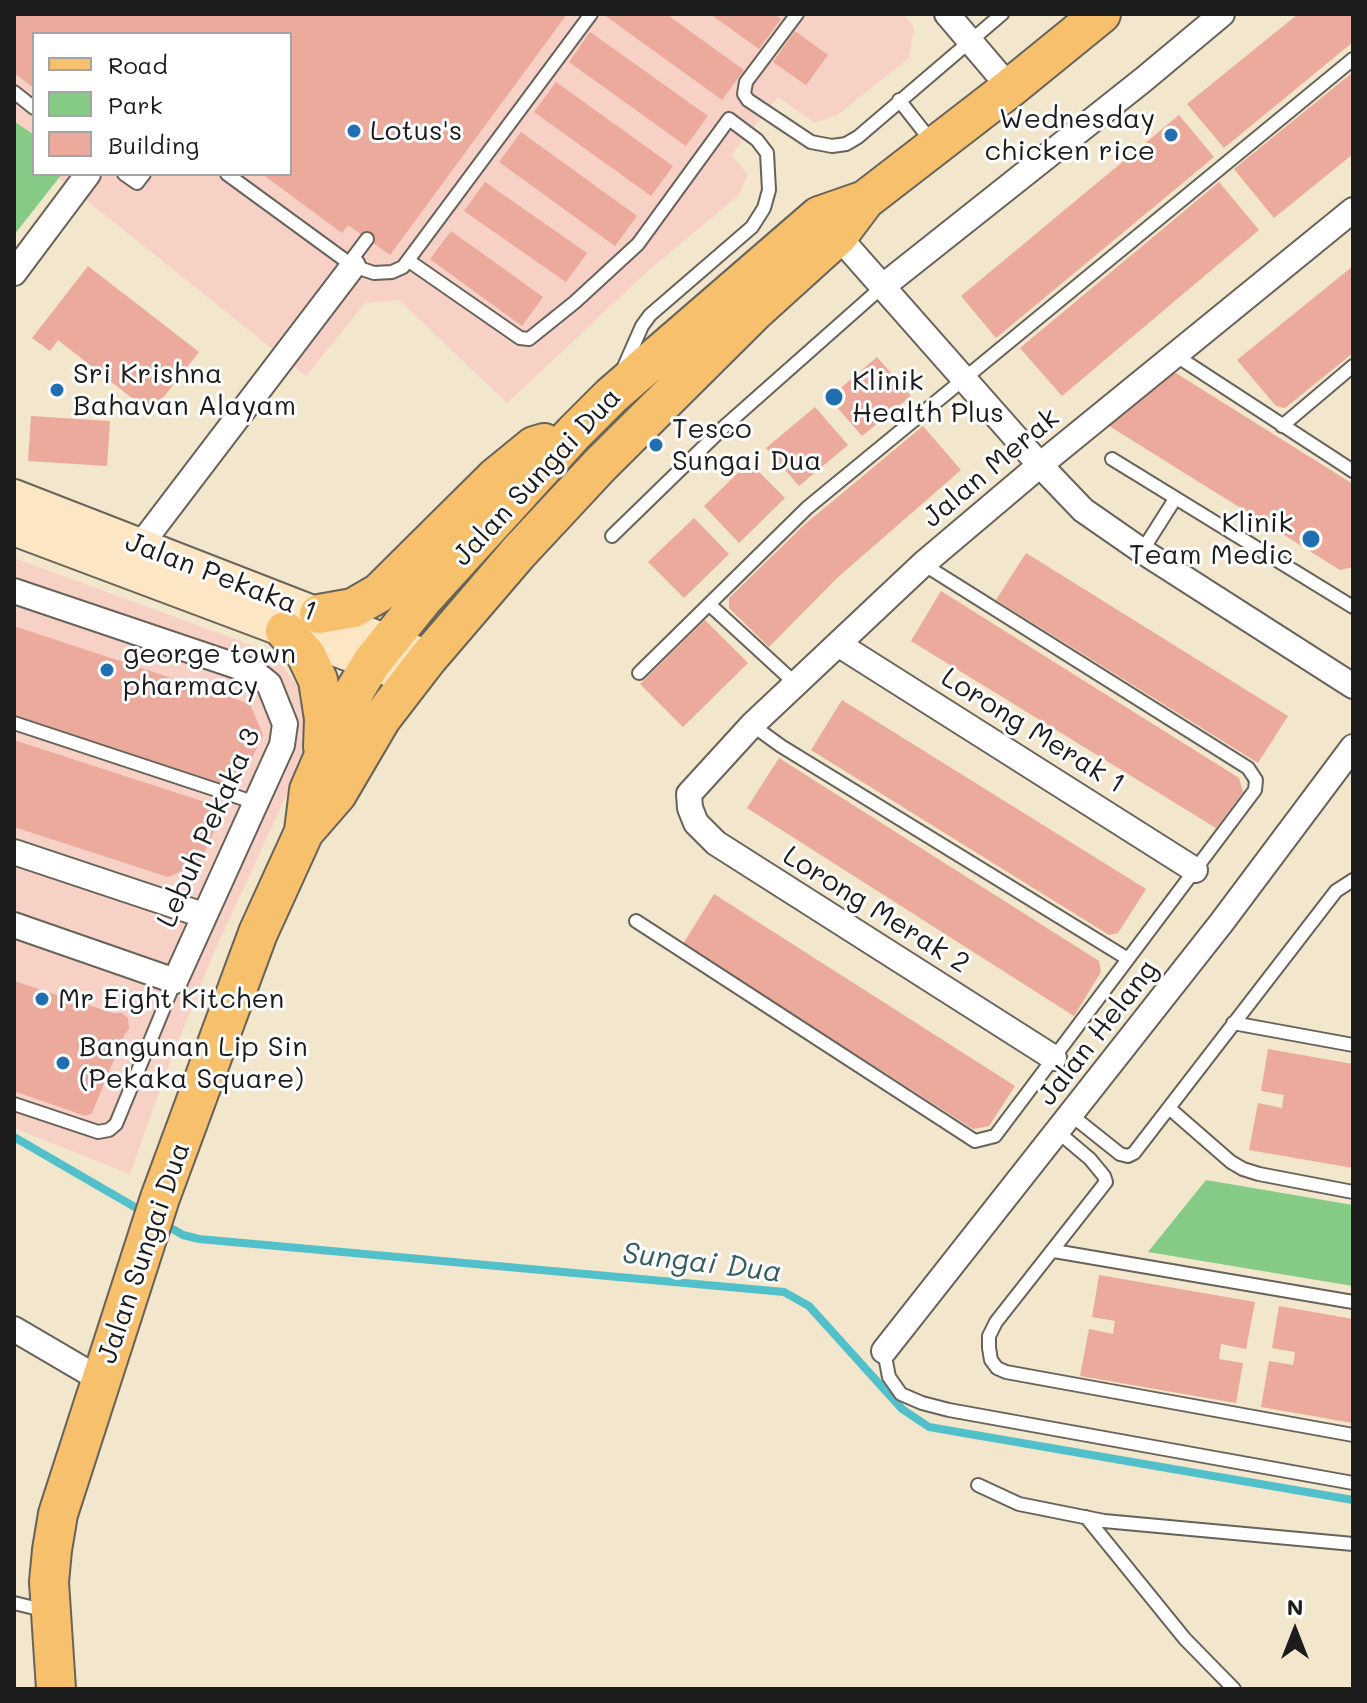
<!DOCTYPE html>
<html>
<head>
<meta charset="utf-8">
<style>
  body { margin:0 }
  #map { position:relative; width:1367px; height:1703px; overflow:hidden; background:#f2e6cc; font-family:Mali,sans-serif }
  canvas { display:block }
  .frame { position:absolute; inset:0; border:16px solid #1c1c1c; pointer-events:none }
  .legend { position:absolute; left:32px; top:32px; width:260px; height:144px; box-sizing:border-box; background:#fff; border:2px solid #a4a4a4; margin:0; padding:10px 14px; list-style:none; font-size:24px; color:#1c1c1c }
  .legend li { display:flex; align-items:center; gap:16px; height:40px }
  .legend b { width:40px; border:2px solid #a4a4a4 }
  .north { position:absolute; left:1255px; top:1591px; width:80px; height:80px; -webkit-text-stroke:6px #fff; paint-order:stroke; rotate:0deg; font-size:22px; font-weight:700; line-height:32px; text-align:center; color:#1c1c1c }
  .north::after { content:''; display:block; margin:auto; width:28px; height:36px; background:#1c1c1c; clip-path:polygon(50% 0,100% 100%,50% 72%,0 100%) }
</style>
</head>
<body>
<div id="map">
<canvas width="1367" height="1703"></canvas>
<div class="frame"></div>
<ul class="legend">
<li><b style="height:10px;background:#f7c06c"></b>Road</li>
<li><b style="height:22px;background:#86cb85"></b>Park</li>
<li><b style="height:22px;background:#ebaa9b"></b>Building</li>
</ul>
<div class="north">N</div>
</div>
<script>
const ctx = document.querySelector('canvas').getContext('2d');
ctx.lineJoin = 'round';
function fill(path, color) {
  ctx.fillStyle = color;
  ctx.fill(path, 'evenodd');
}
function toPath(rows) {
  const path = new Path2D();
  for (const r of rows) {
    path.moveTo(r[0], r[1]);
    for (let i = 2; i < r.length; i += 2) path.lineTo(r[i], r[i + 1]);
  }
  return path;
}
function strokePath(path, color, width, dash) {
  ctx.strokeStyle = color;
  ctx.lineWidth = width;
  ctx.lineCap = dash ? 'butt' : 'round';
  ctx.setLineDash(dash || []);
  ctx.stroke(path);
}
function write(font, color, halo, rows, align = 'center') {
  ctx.font = font + ' Mali,sans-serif';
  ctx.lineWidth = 6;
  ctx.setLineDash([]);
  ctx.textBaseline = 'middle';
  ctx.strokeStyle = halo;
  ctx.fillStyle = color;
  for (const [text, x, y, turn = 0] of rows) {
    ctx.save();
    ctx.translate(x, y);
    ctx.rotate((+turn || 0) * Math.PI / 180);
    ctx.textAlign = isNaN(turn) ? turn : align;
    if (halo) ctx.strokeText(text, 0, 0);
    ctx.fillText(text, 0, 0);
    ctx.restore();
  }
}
const built = toPath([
  [14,14,903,14,914,27,909,58,837,115,815,123,778,97,731,155,748,174,739,195,648,271,507,403,399,300,365,303,306,376,59,178,62,174,290,174,290,34,34,34,34,136,14,121],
  [14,558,273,653,303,693,311,742,214,952,169,1064,130,1174,14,1128]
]);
const green = toPath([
  [14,121,34,135,34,174,62,174,14,235],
  [1206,1180,1353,1205,1353,1286,1148,1252]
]);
const stream = toPath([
  [14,1137,145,1213],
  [164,1224,183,1235,199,1239,784,1292,809,1306,902,1409,929,1427,1353,1500]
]);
const building = toPath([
  [14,14,567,14,390,255,348,225,342,233,262,174,290,174,290,34,34,34,34,88,14,73],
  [603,14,666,14,744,70,722,100],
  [710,14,773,14,781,19,759,49],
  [1298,14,1353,14,1353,42,1224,148,1187,104],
  [795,31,828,55,806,85,773,62],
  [590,32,708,116,686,146,569,62],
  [1353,72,1353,154,1274,218,1234,169],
  [556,82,673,166,651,196,534,112],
  [1179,115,1214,157,996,338,961,296],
  [521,132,637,216,615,246,499,162],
  [485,182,587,253,566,282,464,211],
  [1219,182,1259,230,1062,396,1020,348],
  [451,231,543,297,522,326,430,259],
  [88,266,199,352,151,413,58,340,50,351,32,338],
  [1353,266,1353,353,1285,408,1276,406,1237,360],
  [877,357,911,396,862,436,829,398],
  [1171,370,1353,484,1353,567,1340,570,1106,424],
  [815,407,848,445,799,486,766,448],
  [31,416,110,421,107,466,28,461],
  [923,426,961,470,837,578,769,647,729,608,729,598,804,525],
  [749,462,785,498,739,543,704,506],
  [694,518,729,554,684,598,648,562],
  [1026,553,1288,716,1258,763,996,600],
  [941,591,1239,778,1243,792,1216,828,911,641],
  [705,620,748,663,683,727,640,684],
  [14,626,250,704,263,735,242,779,226,785,14,715],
  [842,700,1146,889,1118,933,1109,935,811,750],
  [14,740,217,806,222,814,200,863,168,877,14,827],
  [779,758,1099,961,1101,972,1074,1016,747,808],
  [714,894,1015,1086,989,1126,973,1129,683,944],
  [14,981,113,1013,122,1013,128,1018,129,1029,124,1035,92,1113,85,1116,14,1091],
  [1268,1049,1353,1064,1353,1168,1249,1150,1258,1103,1282,1108,1284,1095,1261,1091],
  [1099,1275,1255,1302,1246,1349,1221,1344,1219,1359,1243,1363,1236,1403,1080,1376,1089,1329,1113,1334,1115,1321,1092,1317],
  [1279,1306,1353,1319,1353,1423,1261,1407,1269,1361,1293,1365,1295,1352,1272,1348]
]);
const lane = toPath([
  [797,14,746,82,744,94,748,100,811,142,832,146,846,144,858,137,1002,14],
  [14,92,34,108],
  [899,100,932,142],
  [124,174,137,183,144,174],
  [227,174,353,266,374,273,392,272,403,267,591,14],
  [409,261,520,338,529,339,575,302,638,244,729,119,757,140,767,153,769,190,764,208,752,227,650,315,642,326,623,369],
  [349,263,367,239],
  [1175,355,1353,471],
  [1282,426,1353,366],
  [1112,459,1353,607],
  [612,536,725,426,882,287],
  [1142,551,1175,499],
  [710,605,796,684],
  [639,673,807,508,1353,59],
  [14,723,256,803],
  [752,725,781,746,1128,959],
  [636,921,975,1141,995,1136,1255,790,1256,780,1248,768,923,564],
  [1233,1023,1353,1045],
  [14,1104,98,1132,109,1130,116,1124,175,981],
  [1169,1108,1231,1162,1243,1169,1259,1174,1353,1192],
  [1071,1115,1120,1154,1128,1156,1134,1153,1336,891,1353,880],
  [1058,1132,1090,1159,1104,1176,1106,1182,996,1322,989,1336,989,1348,991,1360,997,1368,1006,1372,1353,1435],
  [1054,1251,1353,1302],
  [884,1351,889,1377,901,1394,922,1403,949,1410,1353,1483],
  [978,1485,1019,1504,1104,1521,1353,1544],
  [1086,1517,1185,1639,1234,1689],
  [14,1603,47,1611]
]);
const street = toPath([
  [947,14,1010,88],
  [830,227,1040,465,1083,510,1142,551,1353,686],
  [14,273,88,174],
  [882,287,1143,80,1222,14],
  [139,547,353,266],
  [14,591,254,672,269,684,285,724,282,745,175,981,14,925],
  [838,644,1195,870],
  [14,852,203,915],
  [1054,1058,716,843,696,823,690,808,689,794,752,725,923,564,1040,465,1353,210],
  [14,1329,101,1380],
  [884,1351,1222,922,1353,747]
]);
const secondary = toPath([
  [14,497,428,658],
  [14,528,398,672]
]);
const primary = toPath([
  [319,614,353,608,379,593,496,477,534,446,544,443],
  [285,631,306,655,318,680,324,719,323,747],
  [304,831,309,790,345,707,372,662,423,599,574,433,611,396,819,216,865,200],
  [56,1689,49,1582,52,1550,58,1514,160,1198,258,933,304,832,337,794,381,719,428,658,518,553,601,464,754,312,838,236,865,200,1010,88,1101,14]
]);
const markers = [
  [354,131,8,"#1f6fb2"],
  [1171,135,8,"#1f6fb2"],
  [57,390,8,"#1f6fb2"],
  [834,397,10,"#1f6fb2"],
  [656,445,8,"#1f6fb2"],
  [1311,539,10,"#1f6fb2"],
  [107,670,8,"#1f6fb2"],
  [42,999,8,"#1f6fb2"],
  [63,1063,8,"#1f6fb2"]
];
const poiNames = [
  ["Wednesday",1155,119,"right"],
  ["chicken rice",1155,151,"right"],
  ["Lotus's",370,131],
  ["Sri Krishna",73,374],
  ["Bahavan Alayam",73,406],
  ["Klinik",852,381],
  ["Health Plus",852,413],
  ["Tesco",672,429],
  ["Sungai Dua",672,461],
  ["Klinik",1293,523,"right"],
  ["Team Medic",1293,555,"right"],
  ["george town",123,654],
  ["pharmacy",123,686],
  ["Mr Eight Kitchen",58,999],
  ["Bangunan Lip Sin",79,1047],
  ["(Pekaka Square)",79,1079]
];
const streetNames = [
  ["Jalan Merak",991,468,-40],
  ["Jalan Sungai Dua",537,477,-47],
  ["Jalan Pekaka 1",221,577,21],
  ["Lorong Merak 1",1033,731,32],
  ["Lebuh Pekaka 3",209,828,-66],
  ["Lorong Merak 2",876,910,32],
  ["Jalan Helang",1098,1033,-52],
  ["Jalan Sungai Dua",144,1253,-71]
];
const waterNames = [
  ["Sungai Dua",702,1263,7]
];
fill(built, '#f7d1c6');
fill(green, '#86cb85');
strokePath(stream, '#52c0ca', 8);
fill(building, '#ebaa9b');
strokePath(lane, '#67635a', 16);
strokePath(street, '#67635a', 28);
strokePath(secondary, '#67635a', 38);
strokePath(primary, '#67635a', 42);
strokePath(lane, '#fff', 12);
strokePath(street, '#fff', 24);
strokePath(secondary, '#fce6c4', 34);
strokePath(primary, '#f7c06c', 38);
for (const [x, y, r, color] of markers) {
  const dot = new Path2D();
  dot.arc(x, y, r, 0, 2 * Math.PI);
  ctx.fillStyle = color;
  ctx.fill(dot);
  strokePath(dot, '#fff', 3);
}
write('28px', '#1c1c1c', '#fff', poiNames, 'left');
write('28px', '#1c1c1c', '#fff', streetNames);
write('italic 30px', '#325e62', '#fff', waterNames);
</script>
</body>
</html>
